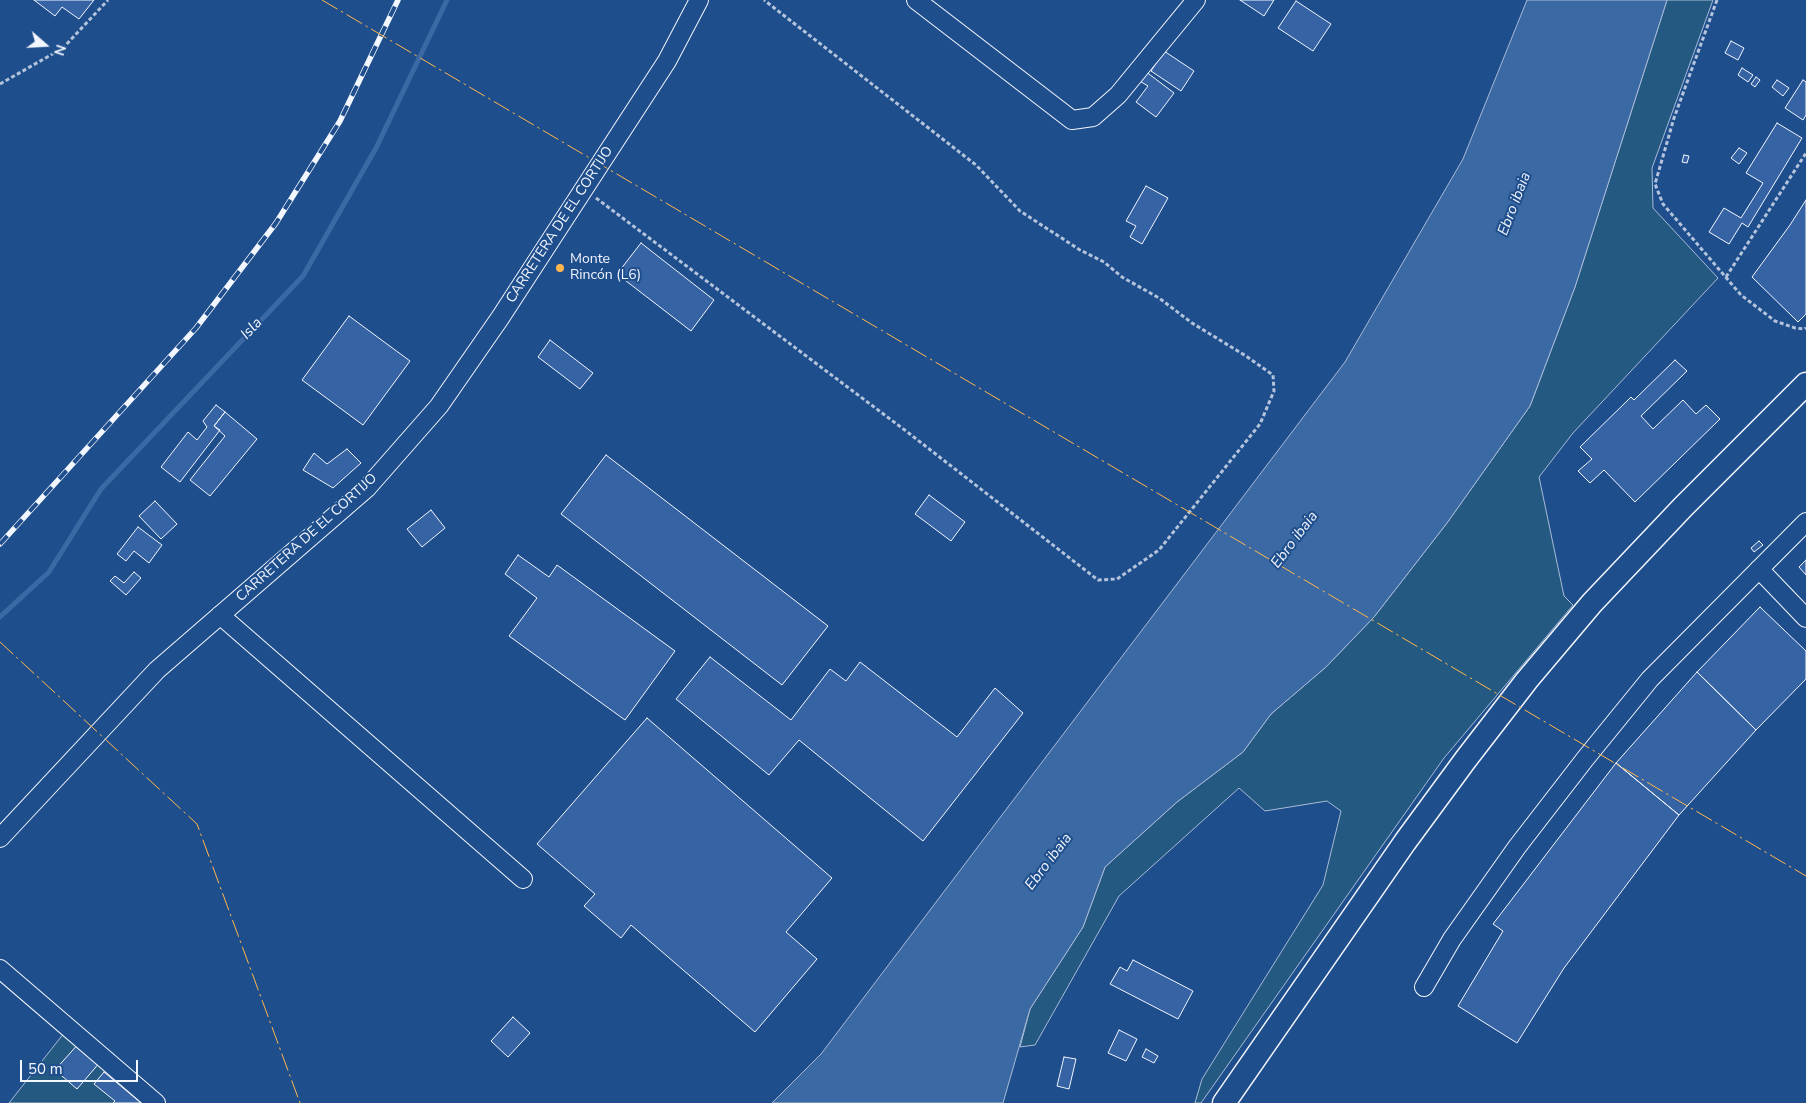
<!DOCTYPE html>
<html>
<head>
<meta charset="utf-8">
<style>
  body { margin:0 }
  #map { position:relative; width:1806px; height:1103px; overflow:hidden; background:#1f4e8c; font-family:"Nunito Sans",sans-serif }
  canvas { display:block }
  .north { position:absolute; left:20px; top:20px; width:50px; height:50px; -webkit-text-stroke:4px #1f4e8c; paint-order:stroke; rotate:109deg; font-size:14px; font-weight:700; line-height:20px; text-align:center; color:#f2f6ff }
  .north::after { content:''; display:block; margin:auto; width:18px; height:22px; background:#f2f6ff; clip-path:polygon(50% 0,100% 100%,50% 72%,0 100%) }
  .scale { position:absolute; left:20px; top:1060px; width:118px; height:22px; box-sizing:border-box; border:2px solid #f2f6ff; border-top:0; padding-left:6px; font-size:15px; line-height:18px; white-space:nowrap; color:#f2f6ff; -webkit-text-stroke:4px #1f4e8c; paint-order:stroke }
</style>
</head>
<body>
<div id="map">
<canvas width="1806" height="1103"></canvas>
<div class="north">N</div>
<div class="scale">50 m</div>
</div>
<script>
const ctx = document.querySelector('canvas').getContext('2d');
ctx.lineJoin = 'round';
function fill(path, color) {
  ctx.fillStyle = color;
  ctx.fill(path, 'evenodd');
}
function toPath(rows) {
  const path = new Path2D();
  for (const r of rows) {
    path.moveTo(r[0], r[1]);
    for (let i = 2; i < r.length; i += 2) path.lineTo(r[i], r[i + 1]);
  }
  return path;
}
function strokePath(path, color, width, dash) {
  ctx.strokeStyle = color;
  ctx.lineWidth = width;
  ctx.lineCap = dash ? 'butt' : 'round';
  ctx.setLineDash(dash || []);
  ctx.stroke(path);
}
function write(font, color, halo, rows, align = 'center') {
  ctx.font = font + ' "Nunito Sans",sans-serif';
  ctx.lineWidth = 4;
  ctx.setLineDash([]);
  ctx.textBaseline = 'middle';
  ctx.strokeStyle = halo;
  ctx.fillStyle = color;
  for (const [text, x, y, turn = 0] of rows) {
    ctx.save();
    ctx.translate(x, y);
    ctx.rotate((+turn || 0) * Math.PI / 180);
    ctx.textAlign = isNaN(turn) ? turn : align;
    if (halo) ctx.strokeText(text, 0, 0);
    ctx.fillText(text, 0, 0);
    ctx.restore();
  }
}
const green = toPath([
  [1667,0,1713,0,1652,168,1653,208,1718,278,1573,433,1539,477,1564,596,1573,605,1444,758,1201,1103,1195,1103,1202,1079,1323,885,1341,811,1327,801,1265,811,1239,788,1119,896,1035,1045,1020,1047,1030,1009,1083,927,1105,867,1177,802,1243,752,1271,714,1326,667,1374,617,1447,523,1530,406,1575,287,1667,0],
  [68,1028,152,1103,9,1103,68,1028]
]);
const water = toPath([
  [1527,0,1667,0,1575,287,1530,406,1447,523,1374,617,1326,667,1271,714,1243,752,1177,802,1105,867,1083,927,1030,1009,1003,1103,772,1103,821,1054,1345,362,1463,159,1527,0]
]);
const stream = toPath([
  [0,617,49,572,101,489,303,276,376,148,447,0]
]);
const building = toPath([
  [34,0,94,0,79,19,62,7,55,16,34,0],
  [1240,0,1274,0,1264,16,1240,0],
  [1296,1,1331,24,1313,51,1278,28,1296,1],
  [1731,41,1744,48,1738,60,1725,53,1731,41],
  [1164,51,1194,71,1181,91,1151,71,1164,51],
  [1742,68,1753,75,1748,82,1738,75,1742,68],
  [1145,71,1174,93,1156,117,1136,102,1148,86,1138,80,1145,71],
  [1756,77,1760,80,1755,87,1751,84,1756,77],
  [1777,80,1789,88,1783,96,1772,87,1777,80],
  [1803,80,1806,82,1806,115,1803,120,1785,108,1803,80],
  [1777,123,1802,138,1748,227,1742,223,1729,244,1709,232,1724,208,1741,218,1763,183,1746,173,1777,123],
  [1739,148,1747,153,1739,164,1731,158,1739,148],
  [1684,155,1689,156,1687,163,1682,162,1684,155],
  [1146,186,1168,198,1142,244,1130,237,1136,226,1126,221,1146,186],
  [1806,200,1806,314,1798,322,1752,277,1790,225,1806,200],
  [641,243,714,300,691,331,617,274,641,243],
  [349,316,410,361,363,425,302,380,349,316],
  [550,340,593,373,580,389,538,357,550,340],
  [1675,360,1687,371,1641,416,1653,429,1683,400,1696,414,1706,405,1720,419,1635,502,1604,470,1590,483,1578,471,1592,459,1580,447,1631,397,1634,400,1675,360],
  [216,405,225,412,214,426,220,430,180,482,161,467,188,432,197,440,207,427,203,421,216,405],
  [225,412,257,439,210,496,190,480,225,436,214,426,225,412],
  [347,449,361,463,333,488,303,470,314,453,327,464,347,449],
  [606,455,828,626,782,685,561,514,606,455],
  [929,495,965,522,951,541,915,514,929,495],
  [155,501,177,524,161,539,139,516,155,501],
  [431,510,445,528,422,547,407,529,431,510],
  [138,527,162,545,149,563,134,551,126,561,117,554,138,527],
  [1759,541,1763,545,1754,552,1751,548,1759,541],
  [518,555,549,577,557,565,675,651,625,720,509,636,537,598,505,574,518,555],
  [1806,560,1806,575,1799,567,1806,560],
  [134,572,141,578,126,595,110,581,115,576,124,583,134,572],
  [1760,607,1806,651,1806,679,1756,730,1697,672,1760,607],
  [710,657,791,720,830,669,846,681,860,662,957,737,995,688,1023,713,923,841,799,740,769,775,676,699,710,657],
  [1697,672,1756,730,1679,815,1616,763,1697,672],
  [647,718,832,878,786,932,817,959,755,1032,631,925,621,938,584,906,595,894,537,844,647,718],
  [1616,763,1679,815,1564,968,1517,1043,1458,1006,1503,931,1493,924,1616,763],
  [1133,960,1193,991,1178,1019,1110,984,1120,967,1127,971,1133,960],
  [513,1017,530,1033,508,1057,491,1041,513,1017],
  [1119,1030,1137,1039,1126,1061,1108,1053,1119,1030],
  [80,1042,101,1061,77,1089,55,1070,80,1042],
  [1146,1049,1158,1056,1154,1063,1142,1057,1146,1049],
  [1064,1057,1076,1059,1069,1089,1057,1086,1064,1057],
  [104,1072,141,1103,113,1103,115,1101,94,1084,104,1072]
]);
const path = toPath([
  [1717,0,1674,118,1655,184,1663,204,1741,295,1775,321,1795,328,1804,329,1806,328],
  [0,84,63,48,108,0],
  [596,198,906,431,1098,580,1117,579,1159,550,1260,424,1274,391,1273,375,1246,356,1192,323,1159,298,1122,277,1104,262,1080,250,1020,211,976,165,764,0],
  [1726,277,1806,153]
]);
const minor = toPath([
  [916,0,1072,120,1093,117,1118,95,1196,0],
  [1759,569,1806,618],
  [220,615,523,879],
  [0,838,157,670,367,488,439,406,500,318,667,61,699,0],
  [0,969,156,1103],
  [1424,987,1452,939,1517,847,1585,759,1650,679,1806,522]
]);
const major = toPath([
  [1224,1103,1405,842,1466,759,1527,680,1592,603,1683,507,1806,384]
]);
const rail = toPath([
  [0,544,196,328,276,223,340,121,398,0]
]);
const power = toPath([
  [322,0,1806,876],
  [0,642,197,824,300,1103]
]);
const markers = [
  [560,268,5,"#ffb74d"]
];
const streetNames = [
  ["CARRETERA DE EL CORTIJO",560,225,-57],
  ["CARRETERA DE EL CORTIJO",307,538,-42]
];
const poiNames = [
  ["Monte",570,260],
  ["Rincón (L6)",570,276]
];
const waterNames = [
  ["Ebro ibaia",1515,204,-69],
  ["Isla",252,329,-47],
  ["Ebro ibaia",1295,540,-53],
  ["Ebro ibaia",1049,862,-53]
];
fill(green, '#245a82');
strokePath(green, '#a8bbd7', 1);
fill(water, '#3b69a3');
strokePath(water, '#a8bbd7', 1);
strokePath(stream, '#3b69a3', 5);
fill(building, '#3563a3');
strokePath(building, '#f2f6ff', 1);
strokePath(minor, '#f2f6ff', 20);
strokePath(major, '#f2f6ff', 25);
strokePath(path, '#b3c4dc', 3, [4, 2.5]);
strokePath(minor, '#1f4e8c', 18);
strokePath(major, '#1f4e8c', 22);
strokePath(rail, '#f2f6ff', 5.5);
strokePath(rail, '#1f4e8c', 4, [11]);
strokePath(power, '#ffb74d', 1, [18, 4, 2.5, 4]);
for (const [x, y, r, color] of markers) {
  const dot = new Path2D();
  dot.arc(x, y, r, 0, 2 * Math.PI);
  ctx.fillStyle = color;
  ctx.fill(dot);
  strokePath(dot, '#1f4e8c', 2);
}
write('14px', '#f2f6ff', '#1f4e8c', streetNames);
write('14px', '#f2f6ff', '#1f4e8c', poiNames, 'left');
write('italic 15px', '#f2f6ff', '#1f4e8c', waterNames);
</script>
</body>
</html>
